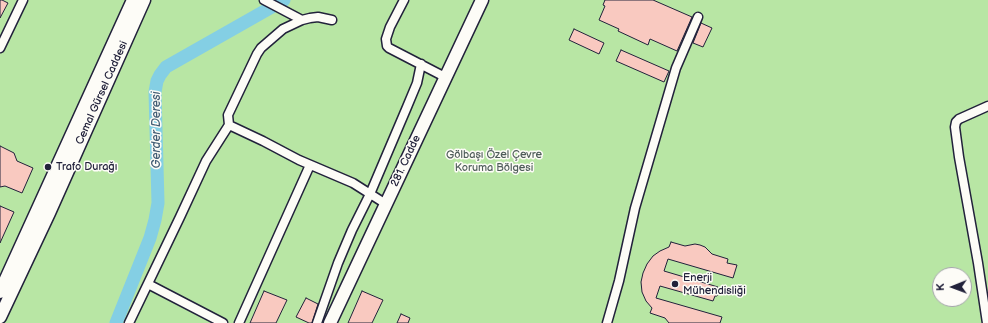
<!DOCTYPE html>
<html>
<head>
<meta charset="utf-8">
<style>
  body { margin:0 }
  #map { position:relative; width:988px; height:323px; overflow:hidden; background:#fdfcf7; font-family:"Balsamiq Sans",sans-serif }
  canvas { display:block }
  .north { position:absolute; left:932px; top:267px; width:40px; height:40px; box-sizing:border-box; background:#fdfcf7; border:1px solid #a5a5ac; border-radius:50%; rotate:269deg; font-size:11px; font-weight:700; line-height:16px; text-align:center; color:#22223b }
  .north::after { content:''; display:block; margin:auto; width:14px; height:18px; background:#22223b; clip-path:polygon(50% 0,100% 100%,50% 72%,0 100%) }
</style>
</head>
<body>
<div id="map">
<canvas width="988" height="323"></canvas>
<div class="north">K</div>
</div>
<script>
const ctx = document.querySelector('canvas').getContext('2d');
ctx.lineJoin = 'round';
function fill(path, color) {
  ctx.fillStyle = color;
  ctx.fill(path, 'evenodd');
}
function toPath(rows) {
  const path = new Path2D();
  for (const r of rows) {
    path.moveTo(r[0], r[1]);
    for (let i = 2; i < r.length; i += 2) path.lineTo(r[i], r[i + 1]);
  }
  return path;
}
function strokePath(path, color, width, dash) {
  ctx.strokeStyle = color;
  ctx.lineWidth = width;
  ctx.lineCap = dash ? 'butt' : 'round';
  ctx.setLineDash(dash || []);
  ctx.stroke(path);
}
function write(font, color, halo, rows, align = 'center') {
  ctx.font = font + ' "Balsamiq Sans",sans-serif';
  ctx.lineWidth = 3;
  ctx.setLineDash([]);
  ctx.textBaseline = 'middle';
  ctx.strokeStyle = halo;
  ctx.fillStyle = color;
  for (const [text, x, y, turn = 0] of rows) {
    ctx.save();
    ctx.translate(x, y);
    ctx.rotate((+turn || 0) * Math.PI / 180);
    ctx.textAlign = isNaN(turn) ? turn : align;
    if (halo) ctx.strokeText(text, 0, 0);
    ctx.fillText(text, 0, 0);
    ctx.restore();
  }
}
const green = toPath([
  [0,0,988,0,988,323,0,323],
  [940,275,964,275,964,299,940,299]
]);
const river = toPath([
  [116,323,150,238,155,220,158,203,155,92,157,81,160,75,166,67,284,0]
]);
const building = toPath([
  [0,0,2,0,8,3,0,18,0,0],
  [605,0,653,0,692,17,677,51,650,39,648,45,618,31,619,29,599,20,605,6,603,5,605,0],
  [701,23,712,28,703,47,693,43,701,23],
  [574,29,604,43,599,54,569,40,574,29],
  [621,50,669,71,664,82,616,61,621,50],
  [0,146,14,153,17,161,33,168,22,193,5,186,0,187,0,146],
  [0,206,14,212,0,243,0,206],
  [671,242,685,246,695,244,700,245,705,247,712,254,728,259,727,263,737,265,733,278,668,259,664,271,718,287,717,289,719,289,717,296,715,296,713,301,660,286,656,298,722,317,720,323,669,323,665,318,650,313,652,308,646,301,642,292,641,282,643,273,647,264,653,256,660,251,669,247,671,242],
  [264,291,287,300,276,323,250,323,264,291],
  [362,291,383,300,372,323,348,323,362,291],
  [306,298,318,304,312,323,309,323,296,317,306,298],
  [401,314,410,318,408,323,397,323,401,314]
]);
const street = toPath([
  [264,0,302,20],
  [404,0,390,27,386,39,387,46,389,48,445,77],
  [0,48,23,0],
  [229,125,263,141,299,160,353,183,386,204],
  [148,284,223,323],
  [129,323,180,217,206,161,229,125,228,115,257,54,261,48,283,29,302,20,310,18,318,17,332,20],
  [239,323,310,165],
  [317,323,338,263,352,230,370,194,407,107,417,83,421,64],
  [607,323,619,281,635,208,676,68,698,17],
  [987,323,978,263,959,157,955,127,956,122,959,119,988,106]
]);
const secondary = toPath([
  [0,292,133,0],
  [0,317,49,213,144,0],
  [330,323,482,0]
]);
const markers = [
  [48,167,4,"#22223b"],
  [675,284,4,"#22223b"]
];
const streetNames = [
  ["Cemal Gürsel Caddesi",102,93,-66],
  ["281. Cadde",406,161,-65]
];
const parkNames = [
  ["Gölbaşı Özel Çevre",494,155],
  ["Koruma Bölgesi",494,168]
];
const poiNames = [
  ["Trafo Durağı",56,167],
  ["Enerji",683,278],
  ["Mühendisliği",683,291]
];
const waterNames = [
  ["Gerder Deresi",157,130,-90]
];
fill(green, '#b8e6a4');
strokePath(river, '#84cfe4', 13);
fill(building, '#f9c9c0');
strokePath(building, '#22223b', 1);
strokePath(street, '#22223b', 11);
strokePath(secondary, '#22223b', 15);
strokePath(street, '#fdfcf7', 8);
strokePath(secondary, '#fdfcf7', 12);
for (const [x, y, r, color] of markers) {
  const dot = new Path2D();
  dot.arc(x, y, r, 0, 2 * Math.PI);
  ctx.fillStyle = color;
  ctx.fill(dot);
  strokePath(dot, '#fdfcf7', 1.5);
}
write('11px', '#22223b', '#fdfcf7', streetNames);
write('11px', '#4f5d5a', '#fdfcf7', parkNames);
write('11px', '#22223b', '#fdfcf7', poiNames, 'left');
write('italic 12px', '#445f76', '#fdfcf7', waterNames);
</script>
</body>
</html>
